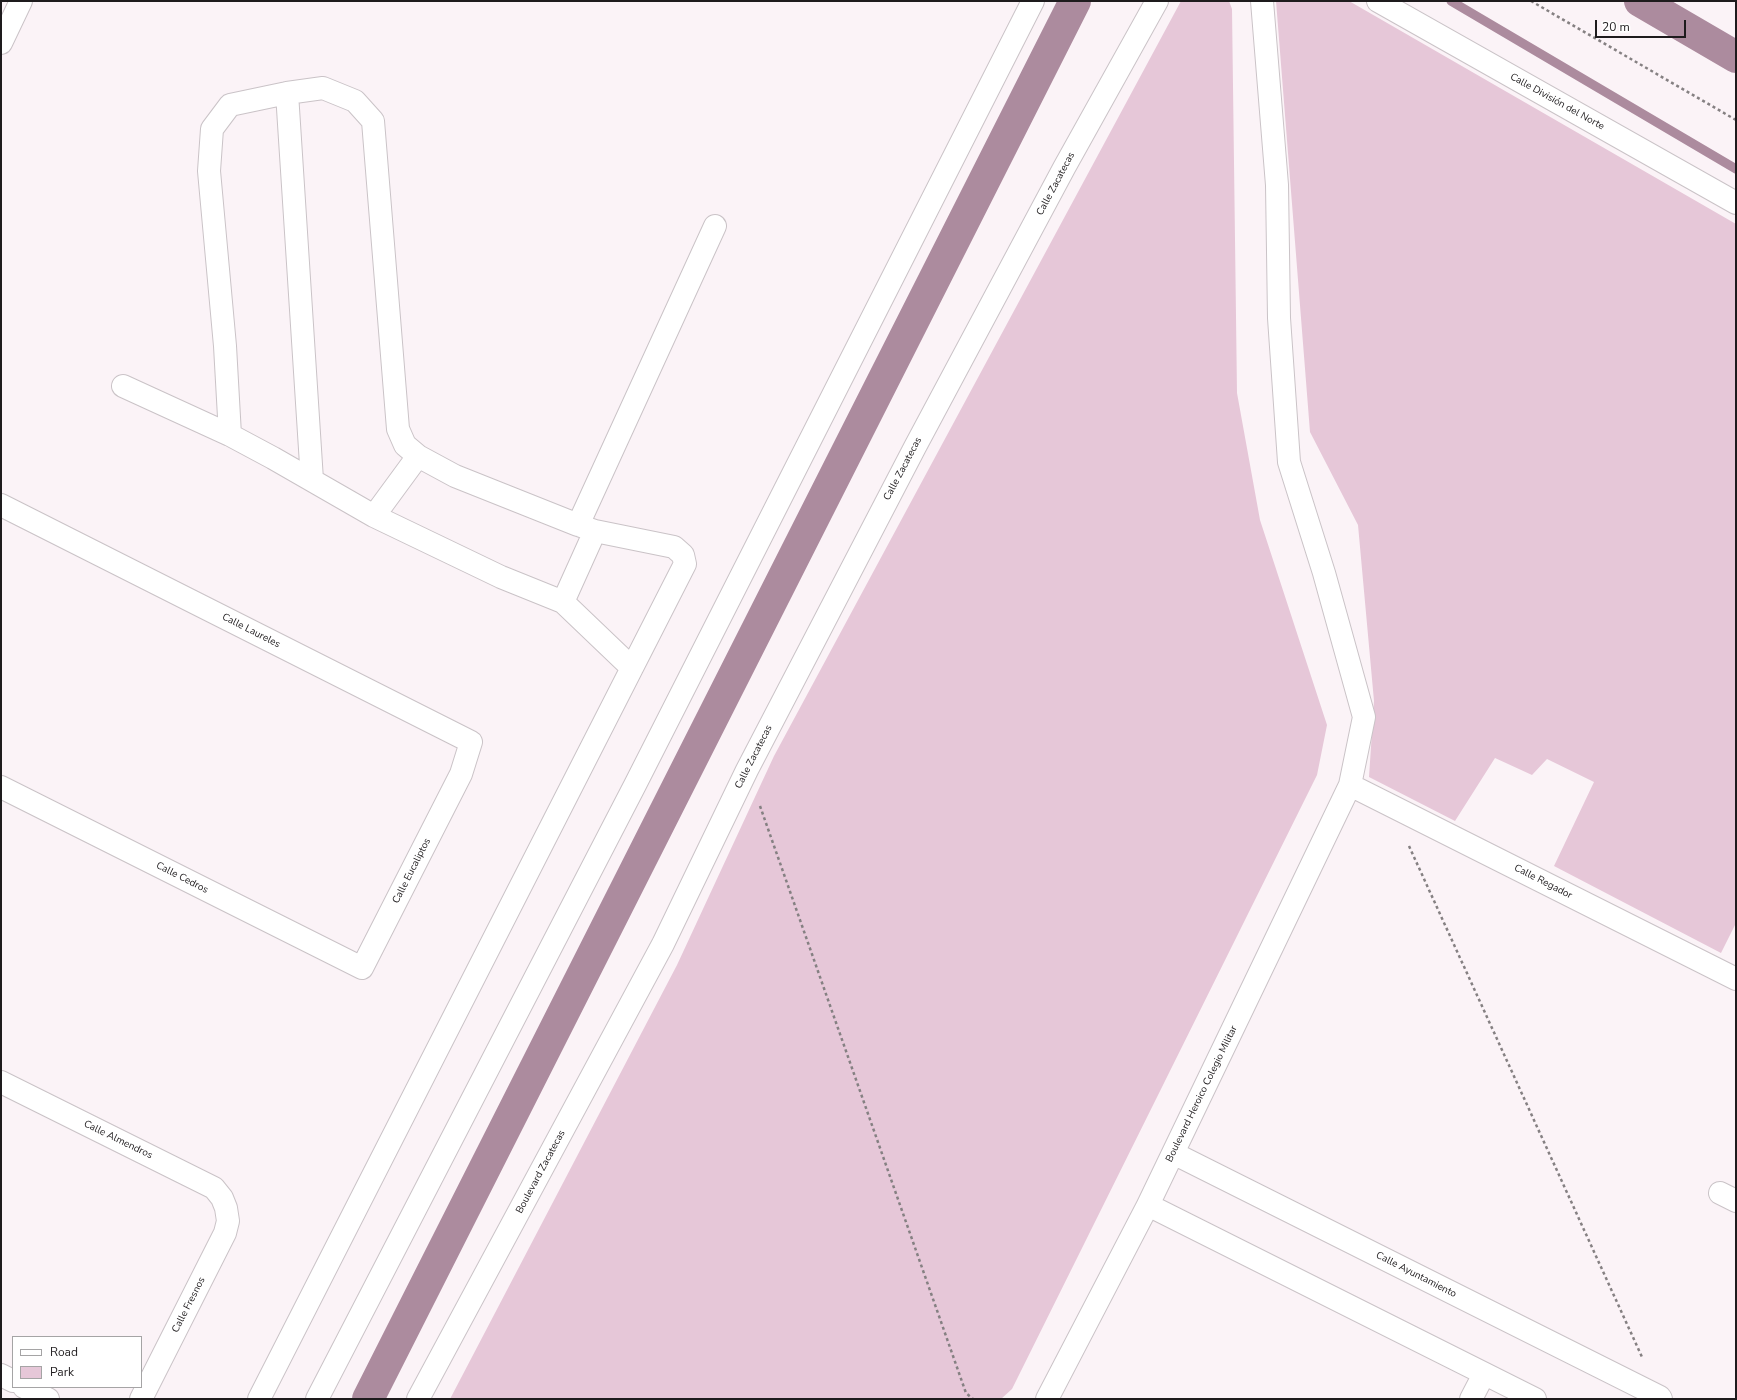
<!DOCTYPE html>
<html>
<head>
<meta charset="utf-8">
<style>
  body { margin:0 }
  #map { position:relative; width:1737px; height:1400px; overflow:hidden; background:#fbf3f7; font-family:"Nunito Sans",sans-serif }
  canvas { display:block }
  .frame { position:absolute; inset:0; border:2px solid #1e1b1d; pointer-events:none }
  .legend { position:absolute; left:12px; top:1336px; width:130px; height:52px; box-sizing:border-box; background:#fff; border:1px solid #a5a4a5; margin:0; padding:5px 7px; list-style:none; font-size:12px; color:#1e1b1d }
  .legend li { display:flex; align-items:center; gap:8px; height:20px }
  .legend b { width:20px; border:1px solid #a5a4a5 }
  .scale { position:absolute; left:1595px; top:20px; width:91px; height:18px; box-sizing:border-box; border:2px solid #1e1b1d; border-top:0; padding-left:5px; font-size:12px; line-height:14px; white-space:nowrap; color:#1e1b1d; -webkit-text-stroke:3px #fff; paint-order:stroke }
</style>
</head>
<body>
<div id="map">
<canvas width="1737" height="1400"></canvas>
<div class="frame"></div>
<ul class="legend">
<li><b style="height:5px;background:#fff"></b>Road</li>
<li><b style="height:11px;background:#e6c7d8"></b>Park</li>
</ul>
<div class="scale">20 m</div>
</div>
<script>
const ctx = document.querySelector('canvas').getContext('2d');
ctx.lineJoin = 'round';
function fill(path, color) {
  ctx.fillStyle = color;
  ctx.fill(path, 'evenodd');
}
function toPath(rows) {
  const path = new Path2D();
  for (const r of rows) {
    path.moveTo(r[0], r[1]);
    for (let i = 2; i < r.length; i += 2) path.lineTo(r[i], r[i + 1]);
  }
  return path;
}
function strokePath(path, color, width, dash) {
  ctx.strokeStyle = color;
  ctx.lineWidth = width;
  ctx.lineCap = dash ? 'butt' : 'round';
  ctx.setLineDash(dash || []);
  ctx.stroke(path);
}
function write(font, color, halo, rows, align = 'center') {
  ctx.font = font + ' "Nunito Sans",sans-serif';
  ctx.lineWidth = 3;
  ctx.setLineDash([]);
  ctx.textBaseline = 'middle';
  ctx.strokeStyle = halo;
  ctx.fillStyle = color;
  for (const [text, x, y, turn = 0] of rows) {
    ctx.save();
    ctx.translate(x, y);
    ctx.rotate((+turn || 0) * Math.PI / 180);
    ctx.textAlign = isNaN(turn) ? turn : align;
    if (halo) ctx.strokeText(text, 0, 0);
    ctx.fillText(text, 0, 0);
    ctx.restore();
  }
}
const green = toPath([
  [1181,1,1229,1,1232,9,1237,393,1260,520,1327,725,1317,775,1012,1389,1001,1399,450,1399,677,965,774,756],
  [1276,1,1349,1,1736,224,1736,923,1721,953,1554,866,1594,782,1547,759,1532,775,1495,758,1455,821,1369,777,1374,701,1358,525,1310,432]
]);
const stream = toPath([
  [1451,1,1736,169]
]);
const canal = toPath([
  [1640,1,1736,57],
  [368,1399,1075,1]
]);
const path = toPath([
  [1531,1,1736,120],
  [760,806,966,1393,973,1399],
  [1409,846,1642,1357]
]);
const minor = toPath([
  [1378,1,1736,203],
  [1,43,21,1],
  [287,93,312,480],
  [123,386,230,435,273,458,374,516,501,577,563,602,632,668],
  [230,435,225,346,209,171,212,129,230,105,287,93,323,88,355,101,373,121,398,429,405,445,418,456,455,476,578,525,595,531,674,547,683,555,685,564,259,1399],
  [1,505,471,742,461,774,362,968,1,787],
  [374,516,418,456],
  [578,525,715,226],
  [563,602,595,531],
  [1350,785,1736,979],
  [1,1082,214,1188,222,1198,226,1208,228,1221,225,1233,141,1399],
  [1173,1153,1660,1397,1661,1399],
  [1720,1193,1736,1201],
  [1148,1205,1535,1399],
  [1,1375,13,1381],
  [24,1387,48,1399],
  [317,1399,635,785,1033,1],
  [418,1399,663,944,747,770,915,447,1064,168,1157,1],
  [1047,1399,1148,1205,1350,785,1364,717,1324,573,1289,462,1279,318,1277,185,1262,1],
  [1471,1399,1484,1374]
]);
const streetNames = [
  ["Calle División del Norte",1557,102,29],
  ["Calle Zacatecas",1056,184,-62],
  ["Calle Zacatecas",903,469,-62],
  ["Calle Laureles",251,631,27],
  ["Calle Zacatecas",754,757,-63],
  ["Calle Eucaliptos",412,871,-63],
  ["Calle Cedros",182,878,27],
  ["Calle Regador",1543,882,27],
  ["Boulevard Heroico Colegio Militar",1202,1094,-64],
  ["Calle Almendros",118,1140,26],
  ["Boulevard Zacatecas",541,1172,-62],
  ["Calle Ayuntamiento",1416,1275,27],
  ["Calle Fresnos",189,1305,-63]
];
fill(green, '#e6c7d8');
strokePath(stream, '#ac8b9e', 9);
strokePath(canal, '#ac8b9e', 32);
strokePath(minor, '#cac3c7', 24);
strokePath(path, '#858082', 2.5, [3, 3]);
strokePath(minor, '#fff', 22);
write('10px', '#1e1b1d', '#fff', streetNames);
</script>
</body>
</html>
